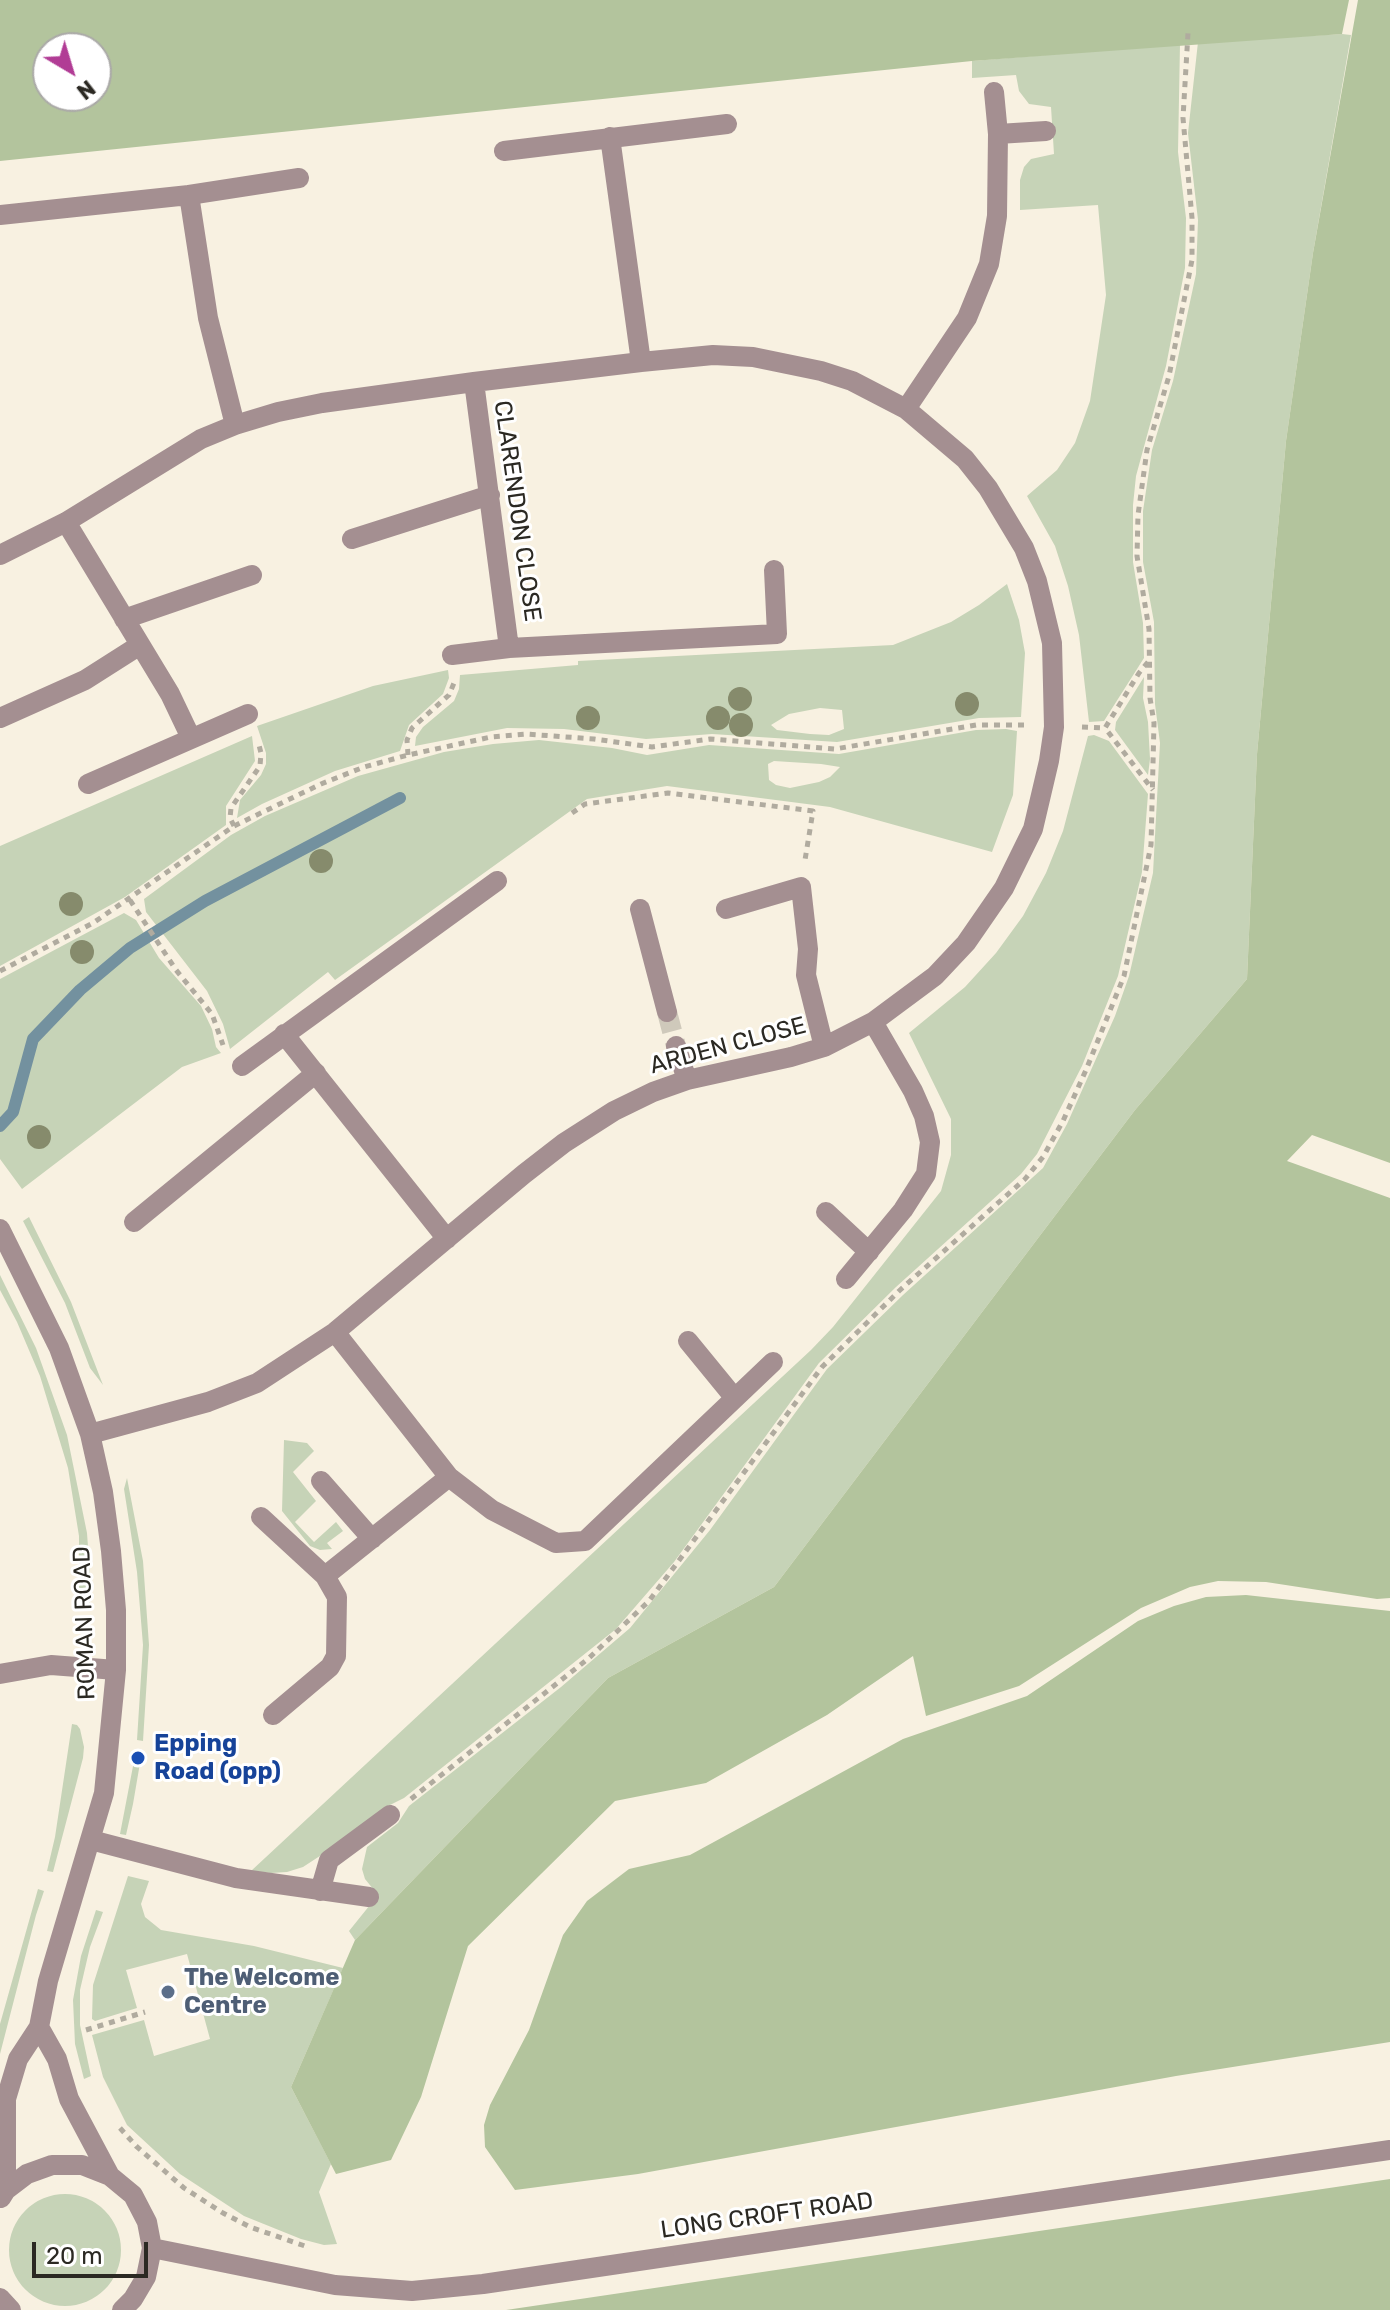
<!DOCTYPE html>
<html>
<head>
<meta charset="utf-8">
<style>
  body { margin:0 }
  #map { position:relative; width:1390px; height:2310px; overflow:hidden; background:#f8f1e1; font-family:Rubik,sans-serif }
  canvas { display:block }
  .north { position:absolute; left:32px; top:32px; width:80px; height:80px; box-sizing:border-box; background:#fff; border:2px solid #aaa9a7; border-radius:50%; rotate:142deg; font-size:22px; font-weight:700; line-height:32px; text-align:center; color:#2b2923 }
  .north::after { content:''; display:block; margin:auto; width:28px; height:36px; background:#b13c95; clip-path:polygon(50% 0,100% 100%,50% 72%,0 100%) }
  .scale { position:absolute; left:32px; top:2242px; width:116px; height:36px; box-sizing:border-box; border:4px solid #2b2923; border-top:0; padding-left:10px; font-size:24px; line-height:28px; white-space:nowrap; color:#2b2923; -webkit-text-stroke:6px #fff; paint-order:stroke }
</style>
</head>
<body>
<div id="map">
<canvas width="1390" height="2310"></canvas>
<div class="north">N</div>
<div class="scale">20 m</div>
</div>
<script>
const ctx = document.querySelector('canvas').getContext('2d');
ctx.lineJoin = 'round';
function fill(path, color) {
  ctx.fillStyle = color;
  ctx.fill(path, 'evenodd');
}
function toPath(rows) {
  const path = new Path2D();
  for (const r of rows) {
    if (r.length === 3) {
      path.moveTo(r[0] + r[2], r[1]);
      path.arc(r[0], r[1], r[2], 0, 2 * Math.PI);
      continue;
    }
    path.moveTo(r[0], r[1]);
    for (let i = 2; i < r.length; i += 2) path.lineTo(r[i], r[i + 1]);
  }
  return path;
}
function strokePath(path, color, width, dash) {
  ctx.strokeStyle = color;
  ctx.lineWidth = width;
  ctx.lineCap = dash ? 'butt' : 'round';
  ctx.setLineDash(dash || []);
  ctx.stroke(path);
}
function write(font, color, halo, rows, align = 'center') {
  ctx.font = font + ' Rubik,sans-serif';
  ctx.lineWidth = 6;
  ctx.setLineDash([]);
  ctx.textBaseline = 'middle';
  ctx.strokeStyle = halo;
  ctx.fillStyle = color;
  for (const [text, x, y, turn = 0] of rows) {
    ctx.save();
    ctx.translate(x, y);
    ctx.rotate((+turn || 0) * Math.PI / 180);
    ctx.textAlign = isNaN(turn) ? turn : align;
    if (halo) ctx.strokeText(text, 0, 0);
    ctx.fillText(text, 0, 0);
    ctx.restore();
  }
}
const green = toPath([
  [1342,34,1351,35,1313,253,1286,441,1257,754,1247,979,1135,1110,774,1587,608,1678,355,1940,349,1931,378,1895,365,1879,362,1869,367,1847,398,1823,409,1806,561,1687,630,1628,710,1530,827,1369,903,1295,1043,1168,1067,1124,1115,1016,1129,976,1153,873,1160,743,1155,704,1154,622,1143,562,1143,511,1152,450,1173,381,1196,274,1198,220,1188,133,1198,42],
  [1180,44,1178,152,1186,218,1185,268,1166,366,1136,476,1133,505,1133,562,1143,623,1144,658,1104,721,1089,722,1079,635,1068,586,1055,546,1027,496,1057,470,1075,443,1090,401,1106,295,1098,205,1020,210,1020,180,1024,167,1031,159,1054,154,1051,107,1029,104,1019,91,1016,75,972,78,972,61],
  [1007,584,1019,620,1025,653,1021,717,979,718,837,742,712,734,646,739,564,729,507,728,415,746,416,737,423,727,454,701,459,689,460,675,578,665,578,661,893,645,951,622,979,605],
  [820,708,842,710,844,729,829,735,810,734,777,730,771,725,789,714],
  [448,670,449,678,443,694,409,725,400,751,335,771,262,804,237,818,240,800,261,775,266,764,266,753,257,726,373,686],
  [1144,677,1143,698,1148,722,1150,759,1148,775,1115,730,1116,722],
  [1006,729,1017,731,1013,795,992,852,830,807,667,786,587,799,335,980,328,972,230,1049,223,1024,207,991,146,912,144,899,231,835,265,816,358,776,444,752,493,744,539,740,612,748,647,755,709,745,839,754,976,730],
  [774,761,821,764,840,767,830,777,819,782,790,788,776,785,769,780,768,764],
  [1094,735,1109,741,1148,794,1142,872,1118,976,1082,1066,1037,1154,1021,1174,896,1287,819,1363,674,1562,616,1629,404,1798,386,1807,326,1852,303,1867,287,1872,271,1873,251,1871,811,1350,833,1327,941,1191,951,1155,951,1119,909,1033,965,987,996,953,1023,916,1046,873,1063,831,1088,736],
  [252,736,255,761,226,806,226,825,125,897,0,966,0,846],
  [124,913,136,920,159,958,201,1006,212,1029,216,1047,221,1053,182,1067,22,1189,0,1159,0,979],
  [29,1217,71,1302,103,1385,90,1368,65,1303,23,1221],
  [0,1275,36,1348,67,1435,87,1533,91,1588,89,1608,79,1608,79,1536,68,1468,40,1376,17,1322,0,1290],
  [284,1440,307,1443,314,1451,293,1472,316,1501,295,1522,314,1542,336,1522,343,1531,327,1543,332,1549,320,1550,310,1546,282,1511],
  [127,1478,143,1561,149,1645,143,1741,137,1740,143,1645,137,1572,124,1489],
  [72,1724,77,1725,80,1729,84,1747,83,1758,53,1872,47,1871,55,1837],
  [134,1761,140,1763,133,1804,126,1835,120,1834],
  [128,1876,149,1881,141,1904,145,1917,161,1930,254,1946,343,1968,291,2087,331,2164,319,2192,337,2244,324,2245,301,2239,244,2216,180,2174,127,2125,103,2077,92,2035,144,2020,154,2056,210,2039,187,1954,126,1970,137,2008,95,2021,92,2019,93,1985],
  [38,1889,44,1891,36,1915,0,2054,0,2024],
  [96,1910,103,1912,90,1947,80,1990,80,2025,91,2076,84,2079,75,2044,73,2000,81,1956],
  [65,2250,56]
]);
const forest = toPath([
  [0,0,1349,0,1342,34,972,61,0,161],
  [48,48,96,48,96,96,48,96],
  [1358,0,1390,0,1390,1163,1312,1135,1287,1161,1390,1198,1390,1598,1377,1599,1266,1582,1218,1581,1190,1587,1141,1608,1019,1686,926,1716,913,1656,827,1715,706,1783,615,1801,468,1946,421,2097,391,2160,336,2174,291,2087,355,1940,608,1678,774,1587,1135,1110,1247,979,1257,754,1286,441,1313,253],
  [1246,1595,1390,1611,1390,2042,1176,2076,638,2174,515,2190,485,2147,484,2125,490,2105,529,2030,563,1935,587,1901,629,1869,690,1855,903,1739,1027,1696,1138,1621,1174,1606,1206,1597],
  [1390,2179,1390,2310,506,2310]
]);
const stream = toPath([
  [0,1126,13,1112,33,1039,80,990,130,948,205,901,400,798]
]);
const minorTunnel = toPath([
  [667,1012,676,1046]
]);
const path = toPath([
  [1148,662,1139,673,1105,728,1153,790],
  [1082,727,1105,728],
  [408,755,407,740,412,728,449,695,454,683],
  [572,813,585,804,668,793,813,811,805,860],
  [234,826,230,818,231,808,260,766,261,753,258,741],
  [130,900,176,970,212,1014,223,1045],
  [0,971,93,923,234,826,321,784,364,767,408,755,491,737,526,734,594,739,652,747,710,739,835,749,976,725,1025,725],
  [411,1799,589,1658,649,1601,822,1367,899,1291,1025,1179,1043,1157,1063,1121,1086,1070,1124,976,1151,845,1154,723,1150,698,1149,629,1137,556,1138,515,1147,450,1169,376,1192,260,1192,218,1183,118,1188,33],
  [86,2030,145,2012],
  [120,2128,136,2146,184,2188,223,2213,250,2227,305,2246]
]);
const minor = toPath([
  [998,134,1046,131],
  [610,137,641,362],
  [504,151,727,124],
  [189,195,208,318,235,425],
  [0,215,189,195,299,178],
  [474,382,509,648],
  [906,409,967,318,989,264,997,216,998,134,994,92],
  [66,522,170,694,191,738],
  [352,539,490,495],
  [0,555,66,522,201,439,235,425,278,412,322,403,474,382,641,362,713,355,753,357,821,371,852,381,906,409,965,459,988,488,1024,548,1037,581,1052,643,1054,727,1049,761,1033,829,1004,888,966,943,935,976,873,1022,824,1047,791,1057,687,1080,653,1092,614,1111,564,1143,524,1174,335,1332,257,1383,208,1402,90,1434],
  [124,619,252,575],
  [452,655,509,648,777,634,774,570],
  [0,718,85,680,140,645],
  [88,784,248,714],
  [640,909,667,1012],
  [726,909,801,887,808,949,806,975,824,1047],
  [284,1034,447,1239],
  [676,1046,687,1080],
  [242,1066,497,881],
  [826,1212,869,1252],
  [134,1222,316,1073],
  [0,1229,59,1348,90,1434,103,1492,111,1551,116,1610,116,1670,104,1793,48,1981,39,2027,18,2059,6,2099,6,2190],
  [846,1279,903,1210,926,1174,930,1142,924,1116,913,1091,873,1022],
  [335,1332,449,1477,492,1510,556,1543,585,1541,773,1362],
  [688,1341,733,1396],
  [321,1481,372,1539],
  [261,1517,325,1576,337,1597,336,1656,330,1667,273,1715],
  [325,1576,449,1477],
  [0,1674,51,1665,116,1670],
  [91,1840,236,1878,369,1897],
  [320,1891,329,1860,390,1815],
  [39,2027,57,2059,69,2099,110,2176],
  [1,2198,6,2190,27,2174,52,2165,82,2165,110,2176,133,2195,147,2222,152,2248,146,2277,133,2299,122,2310],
  [152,2248,335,2285,412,2291,483,2284,1390,2150],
  [0,2298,11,2310]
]);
const trees = [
  [740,699],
  [967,704],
  [588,718],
  [718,718],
  [741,725],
  [321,861],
  [71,904],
  [82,952],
  [39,1137]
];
const markers = [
  [138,1758,8,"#1a4fb4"],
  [168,1992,8,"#5c6f8a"]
];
const streetNames = [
  ["CLARENDON CLOSE",517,511,82],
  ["ARDEN CLOSE",728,1046,-15],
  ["ROMAN ROAD",85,1623,-92],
  ["LONG CROFT ROAD",767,2216,-8]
];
const transitNames = [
  ["Epping",154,1744],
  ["Road (opp)",154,1772]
];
const serviceNames = [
  ["The Welcome",184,1978],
  ["Centre",184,2006]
];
fill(green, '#c6d3b7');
fill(forest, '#b3c49d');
strokePath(stream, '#73919f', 12);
strokePath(minorTunnel, '#cfc9bb', 20, [20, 10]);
strokePath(path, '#b0ab9f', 5, [6, 6]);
strokePath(minor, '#a48f91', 20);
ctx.fillStyle = '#868b6c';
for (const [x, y] of trees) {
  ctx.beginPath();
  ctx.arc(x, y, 12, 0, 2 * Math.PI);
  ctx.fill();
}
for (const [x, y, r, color] of markers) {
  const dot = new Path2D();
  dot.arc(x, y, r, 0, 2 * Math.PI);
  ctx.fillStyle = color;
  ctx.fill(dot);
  strokePath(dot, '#fff', 3);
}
write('24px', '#2b2923', '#fff', streetNames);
write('bold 24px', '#164399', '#fff', transitNames, 'left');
write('bold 24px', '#4e5e75', '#fff', serviceNames, 'left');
</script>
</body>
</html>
